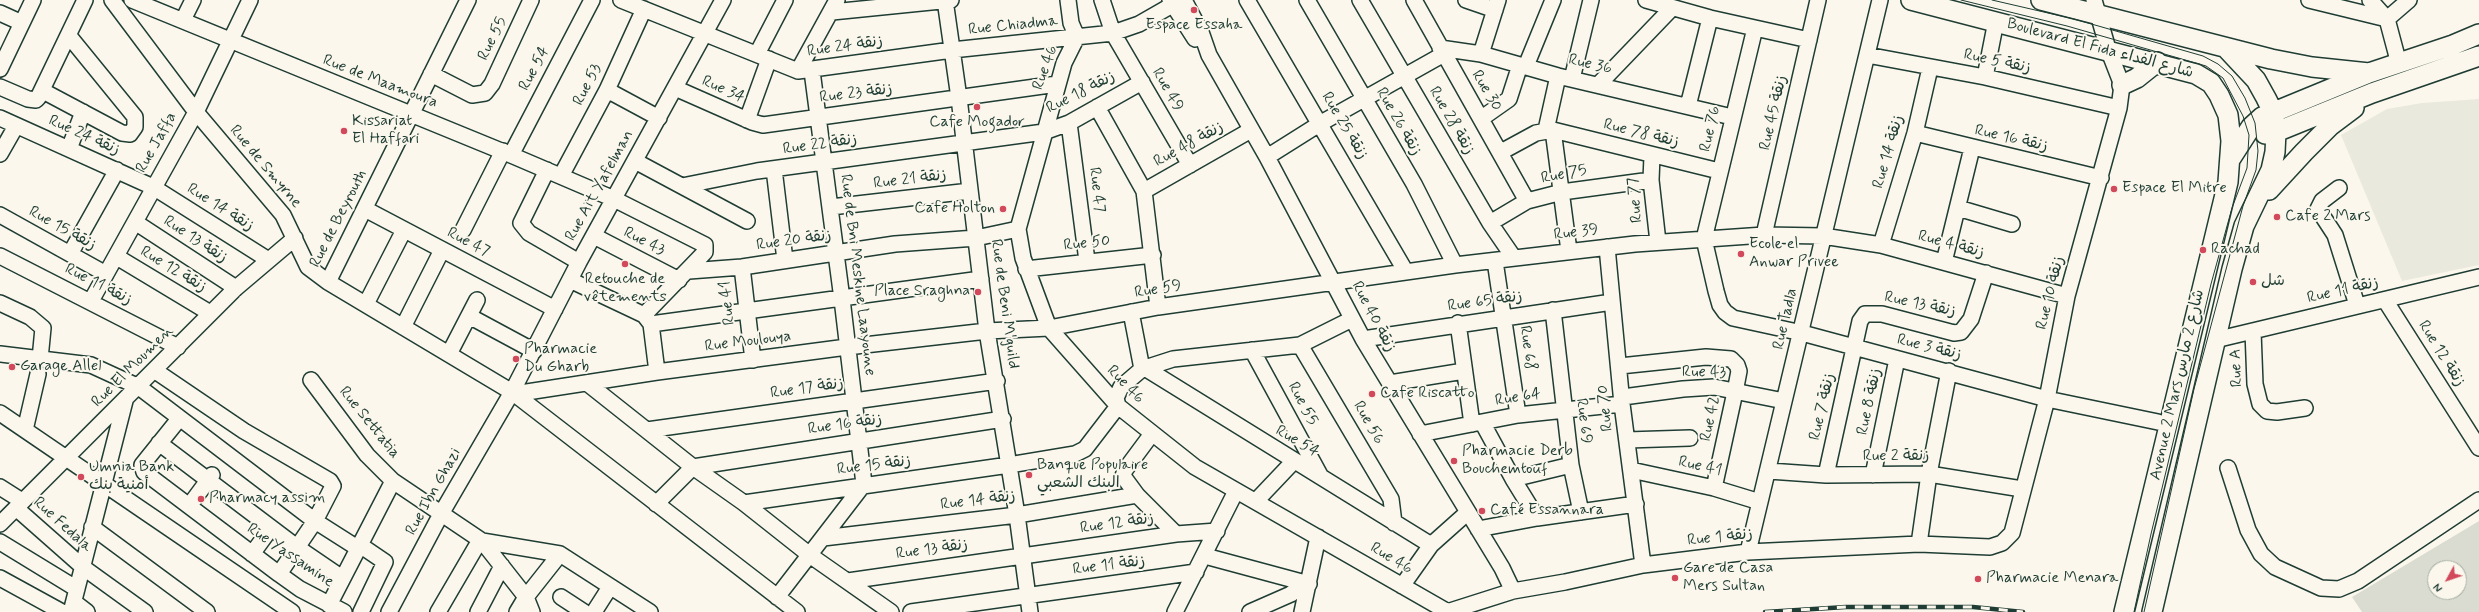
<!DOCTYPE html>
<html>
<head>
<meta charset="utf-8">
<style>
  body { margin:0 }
  #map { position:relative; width:2479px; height:612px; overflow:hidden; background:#fbf7ec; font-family:Mynerve,sans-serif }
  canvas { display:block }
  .north { position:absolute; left:2427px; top:560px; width:40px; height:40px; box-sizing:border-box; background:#fbf7ec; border:1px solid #a3ada2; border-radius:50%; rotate:230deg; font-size:11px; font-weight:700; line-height:16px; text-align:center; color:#1f3d34 }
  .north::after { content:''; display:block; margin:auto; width:14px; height:18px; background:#d1495b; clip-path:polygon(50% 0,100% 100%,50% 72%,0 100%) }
</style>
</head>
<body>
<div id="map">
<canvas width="2479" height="612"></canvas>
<div class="north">N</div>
</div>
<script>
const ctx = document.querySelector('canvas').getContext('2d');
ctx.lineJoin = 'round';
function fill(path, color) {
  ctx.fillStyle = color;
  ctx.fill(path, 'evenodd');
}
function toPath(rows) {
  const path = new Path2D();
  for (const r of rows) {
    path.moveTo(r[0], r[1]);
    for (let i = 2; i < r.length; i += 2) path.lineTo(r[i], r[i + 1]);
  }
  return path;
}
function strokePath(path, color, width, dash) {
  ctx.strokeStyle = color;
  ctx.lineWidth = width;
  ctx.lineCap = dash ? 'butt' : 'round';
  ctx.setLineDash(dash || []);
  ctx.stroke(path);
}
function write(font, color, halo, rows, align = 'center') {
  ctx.font = font + ' Mynerve,"Playpen Sans Arabic",sans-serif';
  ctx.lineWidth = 4;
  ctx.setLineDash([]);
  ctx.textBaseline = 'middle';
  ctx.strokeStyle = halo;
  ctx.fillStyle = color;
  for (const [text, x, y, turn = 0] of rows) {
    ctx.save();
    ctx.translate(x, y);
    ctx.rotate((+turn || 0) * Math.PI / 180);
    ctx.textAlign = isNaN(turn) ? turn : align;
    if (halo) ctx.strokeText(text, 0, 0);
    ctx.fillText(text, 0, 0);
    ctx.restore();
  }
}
const built = toPath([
  [2479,99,2479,265,2402,281,2341,135,2387,109,2422,103]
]);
const green = toPath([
  [2479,521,2479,612,2362,612,2352,597],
  [2435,568,2459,568,2459,592,2435,592]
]);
const minor = toPath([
  [112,0,196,112,283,215,308,267,328,282,512,392,797,612],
  [132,0,511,155,614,199,705,245,705,252,644,315],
  [621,0,798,71,952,50,1113,33,1139,24,1181,0],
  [945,0,959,98,987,331,1017,515,1030,612],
  [1068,0,1071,23,1077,37],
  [1102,0,1113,33,1190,165],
  [1170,0,1195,39],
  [1184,0,1201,32,1209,55,1267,157,1363,339,1502,568,1513,591],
  [1247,0,1406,272],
  [1307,0,1414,184,1455,265],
  [1360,0,1490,223,1514,258],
  [1414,0,1527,201],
  [1466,0,1495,10],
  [1646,0,1710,18,1809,40],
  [2309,0,2387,19,2409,0],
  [2370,0,2387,19,2399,64],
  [832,12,951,0],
  [0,13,22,23],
  [183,20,193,0],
  [1755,28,1704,239,1716,291,1720,305,1725,312,1733,318,1802,333,2047,399,2158,422],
  [1077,37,1064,63,1018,229,1023,258,1049,328,1118,406,1195,467,1448,612],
  [1440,48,1481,54,1558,76,1732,117],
  [757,54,785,0],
  [1481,54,1498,0],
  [1867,55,1985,77,2119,108],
  [1526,66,1553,0],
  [0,69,33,0],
  [798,71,837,0],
  [431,74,472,95,485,93,492,84,531,0],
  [1985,77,1996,21],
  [1572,79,1591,0],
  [1598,85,1672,8],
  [0,87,28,99,36,100,38,98,85,0],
  [675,88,752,122,763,125,1057,84],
  [607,90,659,118],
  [43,91,122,133,130,134,135,127,135,117,69,36],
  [1688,106,1710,18],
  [1097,107,1144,191,1158,307],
  [0,118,153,187,267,259],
  [1482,118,1509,99,1520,65],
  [747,120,769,59],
  [1069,123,1087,261],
  [1546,130,1558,76],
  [1553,130,1569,251],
  [1915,133,2101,178],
  [69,149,83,112],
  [1501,152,1536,133,1553,130,1719,171],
  [0,154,16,126],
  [511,155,592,0],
  [1652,156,1651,180,1658,242],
  [1267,157,1321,123,1444,54],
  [635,161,747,221],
  [774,169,785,260],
  [547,170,521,223,529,233,579,262],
  [561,176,607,90,644,9],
  [682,186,757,171,1044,132,1069,123,1142,82],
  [2339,188,2322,201,2318,209,2335,235,2357,305],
  [1144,191,1251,130],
  [831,207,970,191],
  [1958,208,2012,224],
  [365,209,555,309],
  [0,215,106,274],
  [135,222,236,288],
  [1490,223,1527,201,1562,192,1651,180],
  [463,230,503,151],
  [1764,235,1818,0],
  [594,236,679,280],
  [1881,245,1915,133,1930,68],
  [1607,247,1622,404,1643,565],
  [70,254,117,170],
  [0,256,178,347],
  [117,257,210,313],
  [1495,261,1518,415],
  [1944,262,1972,148],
  [742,267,753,360],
  [1026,269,1153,255],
  [689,271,742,267,895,244,976,238,1018,229],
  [570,280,644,315,651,324,981,279],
  [328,282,468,0],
  [2385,300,2479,448],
  [91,301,196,112,250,0],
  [0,303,30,317,43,328,40,359],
  [366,304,404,230],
  [1553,310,1571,465,1581,512],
  [1131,312,1142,369],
  [469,316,534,351],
  [1458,323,1472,424],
  [651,324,657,372],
  [403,327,442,250],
  [2253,331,2255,384,2260,404,2267,411,2277,412,2305,408],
  [1363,339,1612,302],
  [2215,340,2479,277],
  [1300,345,1391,499,1394,523],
  [1252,350,1320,475],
  [0,354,91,365,139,387,315,521,359,549],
  [449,354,477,300],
  [1620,366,1706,357,1731,359,1737,365,1739,371,1735,392,1714,488],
  [1145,368,1431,545],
  [154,370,244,431,330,481,333,486,315,521,279,574],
  [311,380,367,455,393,481,482,541,526,597,532,612],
  [587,383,693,467,744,503,811,556,891,612],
  [1390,383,1464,371],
  [514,394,657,372,847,347,987,331,1049,328,1158,307,1455,265,1635,244,1764,235,1823,236,1881,245,2067,296],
  [1623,397,1683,389,1714,387,1784,401],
  [0,413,292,612],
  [179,419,142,465,144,472,279,574,300,589,344,612],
  [1482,422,1513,479,1537,518],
  [25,430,38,374],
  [647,430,997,381],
  [1420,434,1518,415,1622,404],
  [1151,435,1125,470,1123,476,1137,495,1176,534],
  [1627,440,1690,438],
  [159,443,298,548,342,578],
  [693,467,1003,419],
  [2228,468,2248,530,2261,554,2275,567,2321,588,2339,589,2358,581,2479,500],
  [1631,470,1714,488,1760,502],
  [1769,471,1826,475,1929,474,2022,489],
  [1826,475,1860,321,1865,314,1882,314,1954,333,1961,332,1971,319,1986,273],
  [1873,475,1897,359],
  [1513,479,1571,465],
  [0,487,22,501],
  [1256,501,1293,462],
  [744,503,1009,465,1075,454,1085,449,1118,406,1116,398,1121,387,1142,369,1173,359,1300,345,1352,319],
  [656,504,693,467],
  [189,506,212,475],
  [16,508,84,568,145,612],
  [0,524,236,288,295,238],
  [92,527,207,612],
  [1478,529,1537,518,1636,504],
  [823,538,1017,515,1137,495],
  [482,541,560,554,650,612],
  [0,542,77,589],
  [1919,544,1929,474,1949,371],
  [360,545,385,562,361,612],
  [1748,552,1880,0],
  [252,554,271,528],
  [1205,556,1309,584],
  [0,578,62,612],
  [848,581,1176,534,1217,531],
  [1402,586,1431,545,1468,512],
  [561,597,584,612],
  [777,597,864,484,842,299,812,71],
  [74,602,87,612],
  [329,605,393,481],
  [71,612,125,401],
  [389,612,441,514,512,392,579,262,723,0],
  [438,612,480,540],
  [478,612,502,566],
  [517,612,526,597,560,554],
  [594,612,610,587],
  [911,612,1196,572],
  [1175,612,1236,491],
  [1250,612,1291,594,1305,583],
  [1302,612,1318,537],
  [1447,612,1513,591,1565,582,1643,565,1748,552,1919,544,1990,547,2002,543,2012,533,2047,399,2067,296,2119,108,2122,85,2108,49,2094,0]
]);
const major = toPath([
  [1911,0,2196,74,2211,83,2219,95,2228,115,2231,141,2228,182,2124,612],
  [2041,0,2271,59,2312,67,2369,73],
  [2122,85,2137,78,2157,62],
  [2265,134,2276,132,2372,93,2479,56],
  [2231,158,2251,127,2262,117,2369,73,2453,45,2479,34],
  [2269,190,2304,152,2330,126,2354,108],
  [2152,612,2232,269,2244,226,2271,170,2275,152,2276,132,2273,112,2266,98,2256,80,2226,48]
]);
const tram = toPath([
  [1961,0,2067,26,2206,66,2223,78,2243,116,2249,135,2247,168,2232,208,2211,284,2151,534,2134,612],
  [1992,0,2074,19,2203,56,2218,64,2232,76,2245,98,2255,123,2258,151,2256,170,2243,206,2194,389,2144,612]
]);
const rail = toPath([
  [1765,612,1846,607,1973,607,2023,612]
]);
const markers = [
  [1194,10,4,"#d1495b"],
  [977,107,4,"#d1495b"],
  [344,131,4,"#d1495b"],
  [2114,189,4,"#d1495b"],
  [1003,209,4,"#d1495b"],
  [2277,217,4,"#d1495b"],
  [2203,250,4,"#d1495b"],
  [1741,254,4,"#d1495b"],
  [625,264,4,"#d1495b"],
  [2253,282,4,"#d1495b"],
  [978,292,4,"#d1495b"],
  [516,359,4,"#d1495b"],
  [12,367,4,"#d1495b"],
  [1372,394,4,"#d1495b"],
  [1454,461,4,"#d1495b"],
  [1029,475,4,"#d1495b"],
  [81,477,4,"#d1495b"],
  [201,499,4,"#d1495b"],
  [1482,511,4,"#d1495b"],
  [1675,578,4,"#d1495b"],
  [1978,579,4,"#d1495b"]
];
const streetNames = [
  ["Rue Chiadma",1013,26,-6],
  ["Rue 55",493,39,-64],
  ["Rue 24 زنقة",845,47,-8],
  ["Boulevard El Fida شارع الفداء",2100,49,15],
  ["Rue 5 زنقة",1997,62,12],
  ["Rue 36",1590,65,13],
  ["Rue 46",1046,68,-70],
  ["Rue 54",535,69,-62],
  ["Rue de Maamoura",380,82,21],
  ["Rue 53",588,85,-63],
  ["Rue 34",723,90,24],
  ["Rue 49",1167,90,60],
  ["Rue 30",1486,91,59],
  ["Rue 18 زنقة",1081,93,-27],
  ["Rue 23 زنقة",856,94,-7],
  ["Rue 45 زنقة",1774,113,-77],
  ["Rue 28 زنقة",1451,121,60],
  ["Rue 26 زنقة",1398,122,60],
  ["Rue 25 زنقة",1344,126,59],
  ["Rue 76",1711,129,-77],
  ["Rue 78 زنقة",1641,134,14],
  ["Rue 24 زنقة",84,136,24],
  ["Rue 16 زنقة",2011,139,13],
  ["Rue Jaffa",157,143,-61],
  ["Rue 22 زنقة",820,145,-8],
  ["Rue 48 زنقة",1189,145,-29],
  ["Rue 14 زنقة",1889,152,-74],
  ["Rue de Smyrne",265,167,50],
  ["Rue 75",1564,175,-11],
  ["Rue 21 زنقة",910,180,-7],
  ["Rue Aït Yafelman",600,186,-61],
  ["Rue 47",1096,190,83],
  ["Rue 77",1636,200,-95],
  ["Rue 14 زنقة",220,208,32],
  ["Rue de Beyrouth",339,219,-63],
  ["Rue 15 زنقة",62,229,29],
  ["Rue 39",1576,233,-7],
  ["Rue 13 زنقة",195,240,33],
  ["Rue 20 زنقة",794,241,-8],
  ["Rue 43",644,242,27],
  ["Rue 47",468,243,28],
  ["Rue 50",1087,244,-6],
  ["Rue 4 زنقة",1951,245,15],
  ["Rue 12 زنقة",173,270,31],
  ["Rue de Bni Meskine Laayoune",857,275,83],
  ["Rue 11 زنقة",98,285,27],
  ["Rue 59",1158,290,-9],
  ["Rue 11 زنقة",2343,291,-13],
  ["Rue 10 زنقة",2051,293,-76],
  ["Rue 65 زنقة",1485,302,-8],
  ["Rue 41",728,303,-96],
  ["Rue de Beni M'guild",1004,304,82],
  ["Rue 13 زنقة",1920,305,12],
  ["Rue 40 زنقة",1373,317,62],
  ["Rue Tadla",1786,319,-77],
  ["Rue Moulouya",748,342,-7],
  ["Rue 68",1527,348,82],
  ["Rue 3 زنقة",1929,348,14],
  ["Rue 12 زنقة",2441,354,58],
  ["Rue El Moumen",133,367,-45],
  ["Rue A",2237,368,-93],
  ["Rue 43",1704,373,1],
  ["Rue 46",1125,385,46],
  ["Avenue 2 Mars شارع 2 مارس",2178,385,-77],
  ["Rue 17 زنقة",807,389,-8],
  ["Rue 64",1518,398,-9],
  ["Rue 8 زنقة",1870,402,-78],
  ["Rue 55",1302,404,62],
  ["Rue 7 زنقة",1823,407,-77],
  ["Rue 70",1606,408,-96],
  ["Rue 42",1711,419,-78],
  ["Rue 69",1583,421,83],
  ["Rue Settatia",369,423,51],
  ["Rue 56",1368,423,60],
  ["Rue 16 زنقة",845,425,-8],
  ["Rue 54",1297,442,30],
  ["Rue 2 زنقة",1896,457],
  ["Rue 15 زنقة",874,466,-7],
  ["Rue 41",1700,467,13],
  ["Rue Ibn Ghazi",434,492,-61],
  ["Rue 14 زنقة",978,501,-7],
  ["Rue 12 زنقة",1117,524,-8],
  ["Rue Fedala",62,525,42],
  ["Rue 1 زنقة",1720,538,-6],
  ["Rue 13 زنقة",932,550,-8],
  ["Rue Yassamine",290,556,34],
  ["Rue 46",1391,559,31],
  ["Rue 11 زنقة",1109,566,-7]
];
const poiNames = [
  ["Espace Essaha",1194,26,"center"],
  ["Kissariat",352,122],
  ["El Haffari",352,140],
  ["Cafe Mogador",977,123,"center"],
  ["Espace El Mitre",2122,189],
  ["Cafe Holton",995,209,"right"],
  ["Cafe 2 Mars",2285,217],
  ["Ecole el",1749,245],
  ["Anwar Privee",1749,263],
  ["Rachad",2211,250],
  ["Retouche de",625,280,"center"],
  ["vêtements",625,298,"center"],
  ["شل",2261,282],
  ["Place Sraghna",970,292,"right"],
  ["Pharmacie",524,350],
  ["Du Gharb",524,368],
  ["Garage Allel",20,367],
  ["Cafe Riscatto",1380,394],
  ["Pharmacie Derb",1462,452],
  ["Bouchemtouf",1462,470],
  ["Banque Populaire",1037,466],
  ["البنك الشعبي",1037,484],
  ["Umnia Bank",89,468],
  ["أمنية بنك",89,486],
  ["Pharmacy assim",209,499],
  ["Café Essannara",1490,511],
  ["Gare de Casa",1683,569],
  ["Mers Sultan",1683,587],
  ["Pharmacie Menara",1986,579]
];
fill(built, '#eae9de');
fill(green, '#dbdcd1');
strokePath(minor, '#1f3d34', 18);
strokePath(major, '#1f3d34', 22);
strokePath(minor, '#fbf7ec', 15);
strokePath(major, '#fbf7ec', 19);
strokePath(tram, '#1f3d34', 1);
strokePath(rail, '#1f3d34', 4.5);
strokePath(rail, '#fbf7ec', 3, [9]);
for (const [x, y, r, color] of markers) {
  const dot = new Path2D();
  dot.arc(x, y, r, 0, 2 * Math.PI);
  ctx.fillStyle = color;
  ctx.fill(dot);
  strokePath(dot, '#fbf7ec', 1.5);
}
write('16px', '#1f3d34', '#fbf7ec', streetNames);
write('16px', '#1f3d34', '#fbf7ec', poiNames, 'left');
</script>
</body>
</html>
